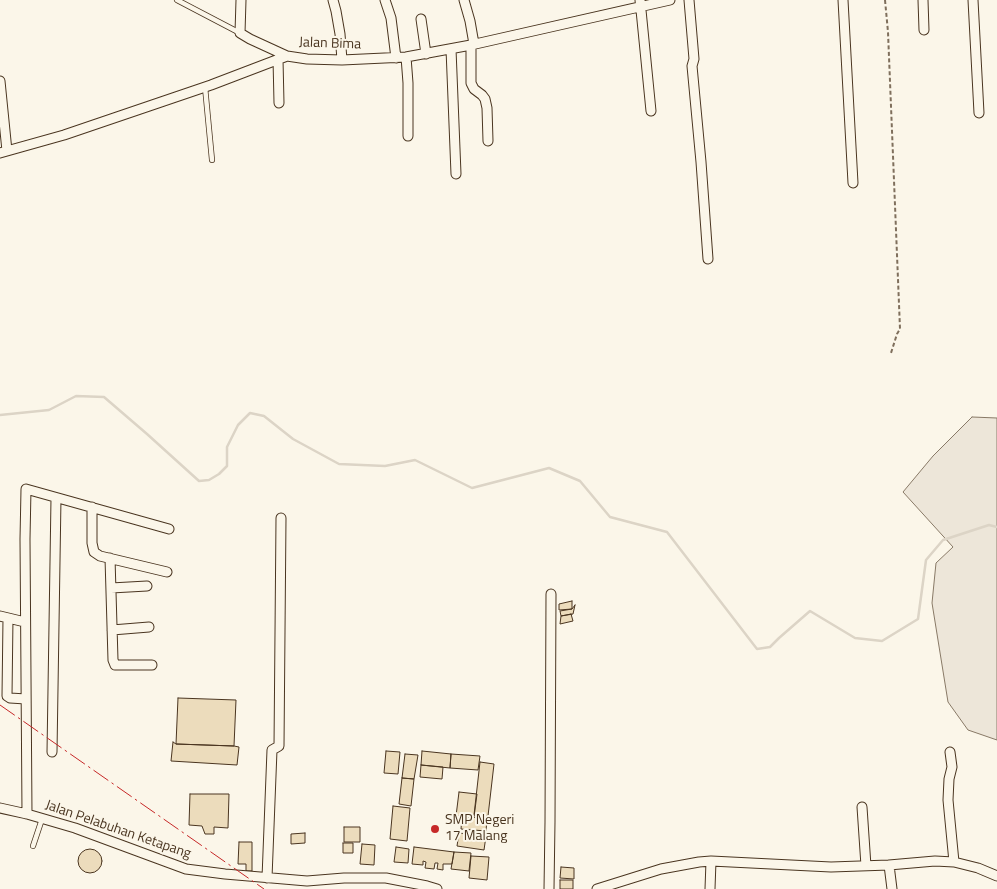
<!DOCTYPE html>
<html>
<head>
<meta charset="utf-8">
<style>
  body { margin:0 }
  canvas { display:block; background:#fbf6e9 }
</style>
</head>
<body>
<canvas width="997" height="889"></canvas>
<script>
const ctx = document.querySelector('canvas').getContext('2d');
ctx.lineJoin = 'round';
function fill(path, color) {
  ctx.fillStyle = color;
  ctx.fill(path, 'evenodd');
}
function toPath(rows) {
  const path = new Path2D();
  for (const r of rows) {
    if (r.length === 3) {
      path.moveTo(r[0] + r[2], r[1]);
      path.arc(r[0], r[1], r[2], 0, 2 * Math.PI);
      continue;
    }
    path.moveTo(r[0], r[1]);
    for (let i = 2; i < r.length; i += 2) path.lineTo(r[i], r[i + 1]);
  }
  return path;
}
function strokePath(path, color, width, dash) {
  ctx.strokeStyle = color;
  ctx.lineWidth = width;
  ctx.lineCap = dash ? 'butt' : 'round';
  ctx.setLineDash(dash || []);
  ctx.stroke(path);
}
function write(font, color, halo, rows, align = 'center') {
  ctx.font = font + ' "Titillium Web",sans-serif';
  ctx.lineWidth = 4;
  ctx.setLineDash([]);
  ctx.textBaseline = 'middle';
  ctx.strokeStyle = halo;
  ctx.fillStyle = color;
  for (const [text, x, y, turn = 0] of rows) {
    ctx.save();
    ctx.translate(x, y);
    ctx.rotate((+turn || 0) * Math.PI / 180);
    ctx.textAlign = isNaN(turn) ? turn : align;
    if (halo) ctx.strokeText(text, 0, 0);
    ctx.fillText(text, 0, 0);
    ctx.restore();
  }
}
const green = toPath([
  [972,417,997,418,997,740,968,730,948,702,932,603,936,563,953,547,903,492,933,456,972,417]
]);
const stream = toPath([
  [0,415,49,410,76,396,104,397,147,434,199,481,209,480,219,474,227,466,227,447,238,425,250,413,264,416,293,439,339,464,385,466,415,460,472,488,549,468,580,481,610,517,667,532,757,649,770,647,779,638,810,611,855,638,882,641,918,619,926,560,943,540,989,525,997,527]
]);
const building = toPath([
  [572,601,572,609,559,610,559,604,572,601],
  [575,605,573,614,561,616,560,611,572,609,575,605],
  [571,614,573,621,560,624,561,616,571,614],
  [178,698,236,700,234,746,176,744,178,698],
  [173,742,176,744,234,746,239,747,237,765,171,761,173,742],
  [386,751,400,752,398,774,384,773,386,751],
  [422,751,451,754,450,768,421,765,422,751],
  [405,754,418,755,414,779,402,778,405,754],
  [451,754,480,756,478,770,450,768,451,754],
  [480,762,494,764,488,816,474,815,480,762],
  [421,765,443,767,442,779,420,777,421,765],
  [402,778,414,779,411,806,399,804,402,778],
  [459,792,477,794,474,817,456,816,459,792],
  [190,794,229,794,228,828,214,827,214,834,205,834,202,826,189,825,190,794],
  [393,806,410,808,407,841,390,839,393,806],
  [462,816,487,819,486,831,461,829,462,816],
  [344,827,360,827,360,842,344,842,344,827],
  [305,833,305,843,291,844,291,834,305,833],
  [459,833,486,836,484,850,457,846,459,833],
  [239,842,252,842,252,871,246,871,246,864,238,864,239,842],
  [343,843,353,843,353,853,343,853,343,843],
  [362,844,375,845,374,865,360,864,362,844],
  [396,847,409,849,408,863,394,862,396,847],
  [414,847,454,852,452,864,443,864,443,870,437,869,438,863,435,863,434,869,425,868,426,862,423,861,423,865,412,864,414,847],
  [90,861,12],
  [454,852,471,853,469,871,451,869,454,852],
  [471,856,489,857,487,880,469,878,471,856],
  [561,867,574,868,574,879,560,878,561,867],
  [560,880,573,880,573,889,560,889,560,880]
]);
const path = toPath([
  [885,0,888,32,900,329,897,334,891,353]
]);
const service = toPath([
  [177,0,240,33],
  [205,87,212,160],
  [33,846,42,819]
]);
const minor = toPath([
  [241,0,240,33,250,39,287,56],
  [333,0,336,11,340,34,342,60],
  [385,0,391,18,396,58],
  [464,0,470,21,474,44],
  [640,0,651,111],
  [689,0,694,59,692,66,701,162,708,259],
  [843,0,853,183],
  [923,0,924,30],
  [973,0,979,113],
  [421,19,426,54],
  [471,45,471,83,474,89,482,95,485,99,487,108,488,141],
  [451,49,456,174],
  [406,57,408,83,408,136],
  [278,59,279,103],
  [0,81,7,151],
  [0,153,64,135,211,85,287,56,307,59,342,60,406,57,471,45,670,0],
  [92,507,92,543,94,552,100,556,167,572],
  [110,558,113,660,115,665,152,665],
  [111,588,147,586],
  [0,616,25,622],
  [8,618,7,696,10,698,26,699],
  [112,630,149,627],
  [52,752,56,498],
  [950,752,952,767,949,779,948,800,954,862],
  [862,807,866,866],
  [0,808,27,814,75,828,186,869,225,874,307,881,344,878,386,878,427,886,437,889],
  [27,814,25,539,26,489,169,529],
  [889,865,892,889],
  [267,878,272,750,279,746,281,518],
  [549,889,550,822,551,594],
  [597,889,661,869,699,862,711,861,831,867,889,865,935,861,954,862,978,868,997,876],
  [710,889,711,861]
]);
const power = toPath([
  [0,705,264,889]
]);
const markers = [
  [435,829,5,"#c62828"]
];
const streetNames = [
  ["Jalan Bima",330,44,2],
  ["Jalan Pelabuhan Ketapang",118,830,19]
];
const poiNames = [
  ["SMP Negeri",445,821],
  ["17 Malang",445,837]
];
fill(green, '#ede6d9');
strokePath(green, '#887966', 1);
strokePath(stream, '#dcd4c6', 2.5);
fill(building, '#ecdcbc');
strokePath(building, '#4a3520', 1);
strokePath(service, '#4a3520', 6);
strokePath(minor, '#4a3520', 11);
strokePath(path, '#7f6f5c', 2, [4, 2.5]);
strokePath(service, '#fbf6e9', 4.5);
strokePath(minor, '#fbf6e9', 9);
strokePath(power, '#c62828', 1, [18, 4, 2.5, 4]);
for (const [x, y, r, color] of markers) {
  const dot = new Path2D();
  dot.arc(x, y, r, 0, 2 * Math.PI);
  ctx.fillStyle = color;
  ctx.fill(dot);
  strokePath(dot, '#fbf6e9', 2);
}
write('14px', '#4a3520', '#fbf6e9', streetNames);
write('14px', '#4a3520', '#fbf6e9', poiNames, 'left');
</script>
</body>
</html>
